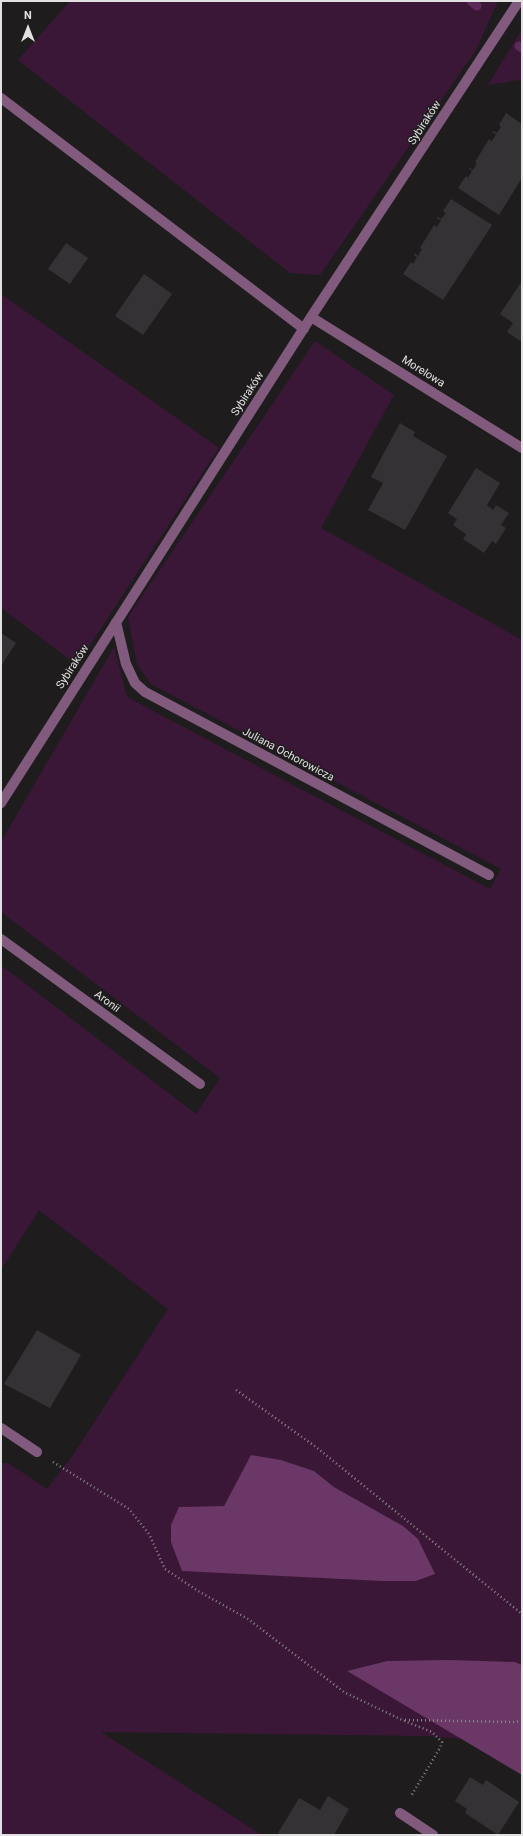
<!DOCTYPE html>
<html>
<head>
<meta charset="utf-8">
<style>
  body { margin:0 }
  #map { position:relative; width:523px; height:1836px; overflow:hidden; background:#1f1c1e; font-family:Roboto,sans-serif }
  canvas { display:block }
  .frame { position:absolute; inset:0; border:2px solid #e2e1e2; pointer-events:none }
  .north { position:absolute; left:8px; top:8px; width:40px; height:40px; -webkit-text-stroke:3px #1f1c1e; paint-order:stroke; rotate:0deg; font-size:11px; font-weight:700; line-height:16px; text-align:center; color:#e2e1e2 }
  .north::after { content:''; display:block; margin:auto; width:14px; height:18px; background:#e2e1e2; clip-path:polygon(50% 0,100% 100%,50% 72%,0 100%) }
</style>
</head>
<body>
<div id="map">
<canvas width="523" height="1836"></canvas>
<div class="frame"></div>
<div class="north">N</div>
</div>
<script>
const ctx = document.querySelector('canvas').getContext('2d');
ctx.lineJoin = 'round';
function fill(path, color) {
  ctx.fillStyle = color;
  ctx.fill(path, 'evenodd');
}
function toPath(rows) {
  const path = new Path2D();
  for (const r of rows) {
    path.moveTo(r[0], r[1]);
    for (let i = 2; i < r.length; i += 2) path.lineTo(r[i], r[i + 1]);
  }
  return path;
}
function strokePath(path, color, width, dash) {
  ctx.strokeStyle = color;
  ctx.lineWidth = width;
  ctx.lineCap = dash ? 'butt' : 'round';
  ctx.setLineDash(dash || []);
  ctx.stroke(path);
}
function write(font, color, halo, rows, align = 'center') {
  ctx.font = font + ' Roboto,sans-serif';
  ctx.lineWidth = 3;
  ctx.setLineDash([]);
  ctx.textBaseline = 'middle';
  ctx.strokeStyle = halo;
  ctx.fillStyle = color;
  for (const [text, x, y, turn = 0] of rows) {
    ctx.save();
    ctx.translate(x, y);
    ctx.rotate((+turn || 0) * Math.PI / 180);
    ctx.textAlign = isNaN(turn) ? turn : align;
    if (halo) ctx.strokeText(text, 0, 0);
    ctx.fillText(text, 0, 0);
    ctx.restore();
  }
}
const green = toPath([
  [70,1,498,1,476,50,320,275,290,273,18,60],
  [522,29,522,82,519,80,488,85],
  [1,294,219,448,77,665,1,608],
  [315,341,394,395,321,528,522,640,522,1665,515,1662,387,1661,347,1671,463,1739,424,1736,101,1732,262,1835,1,1835,1,1463,8,1463,47,1489,73,1455,168,1309,39,1210,1,1270,1,965,196,1114,220,1078,1,912,1,842,114,647,127,697,490,889,501,869,151,684,137,664,128,617],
  [251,1456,281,1460,314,1471,334,1487,403,1526,382,1581,179,1507,224,1506]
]);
const forest = toPath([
  [251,1455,281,1460,314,1471,334,1487,403,1526,418,1539,435,1574,416,1581,382,1581,182,1571,171,1542,171,1525,179,1507,224,1506],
  [448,1660,515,1662,522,1665,522,1775,347,1671,387,1661]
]);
const stream = toPath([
  [471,1,477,6],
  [519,46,522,48]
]);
const building = toPath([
  [506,113,522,124,522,178,499,215,458,188,466,176,468,178,472,171,469,169,470,168,473,170,477,163,475,162,489,139,492,141,496,134,492,132,493,131,497,133,501,127,499,125],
  [451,199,492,225,443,300,403,274,411,262,413,264,417,257,414,255,415,253,418,256,422,249,420,248,434,225,437,227,441,220,437,219,438,217,441,219,446,213,443,211],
  [66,243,88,258,70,284,48,269],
  [144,274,172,294,143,335,115,316],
  [522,281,522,342,507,332,513,323,500,314],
  [400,423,415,432,413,436,447,456,405,530,368,510,383,483,371,477],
  [476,468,500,483,487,505,493,510,496,505,509,513,501,525,506,528,496,544,492,541,484,553,463,539,466,534,453,525,457,519,448,513],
  [1,633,16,643,1,666],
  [37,1330,81,1355,50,1408,4,1384],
  [470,1777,483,1785,486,1780,519,1802,498,1835,465,1813,467,1809,455,1801],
  [328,1796,349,1809,334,1835,281,1835,278,1833,299,1798,320,1810]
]);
const path = toPath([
  [236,1390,316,1447,522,1614],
  [53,1462,129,1509,149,1534,165,1569,198,1591,248,1619,344,1692,402,1720,432,1732,442,1742,440,1748,411,1796],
  [405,1720,513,1722,522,1721]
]);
const minor = toPath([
  [1,98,304,329],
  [311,317,522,448],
  [116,622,126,664,135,683,145,692,489,875],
  [1,803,311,317,519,1],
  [1,939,200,1084],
  [1,1428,37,1452],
  [400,1813,433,1835]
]);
const streetNames = [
  ["Sybiraków",425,123,-57],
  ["Morelowa",423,372,32],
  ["Sybiraków",248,394,-57],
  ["Sybiraków",73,667,-57],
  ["Juliana Ochorowicza",288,755,28],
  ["Aronii",107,1002,36]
];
fill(green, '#3a1737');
fill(forest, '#6b3766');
strokePath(stream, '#5c2a58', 9);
fill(building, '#343234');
strokePath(path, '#8a888a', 2.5, [1, 3]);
strokePath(minor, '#815a7d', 10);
write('11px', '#e2e1e2', '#1f1c1e', streetNames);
</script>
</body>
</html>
